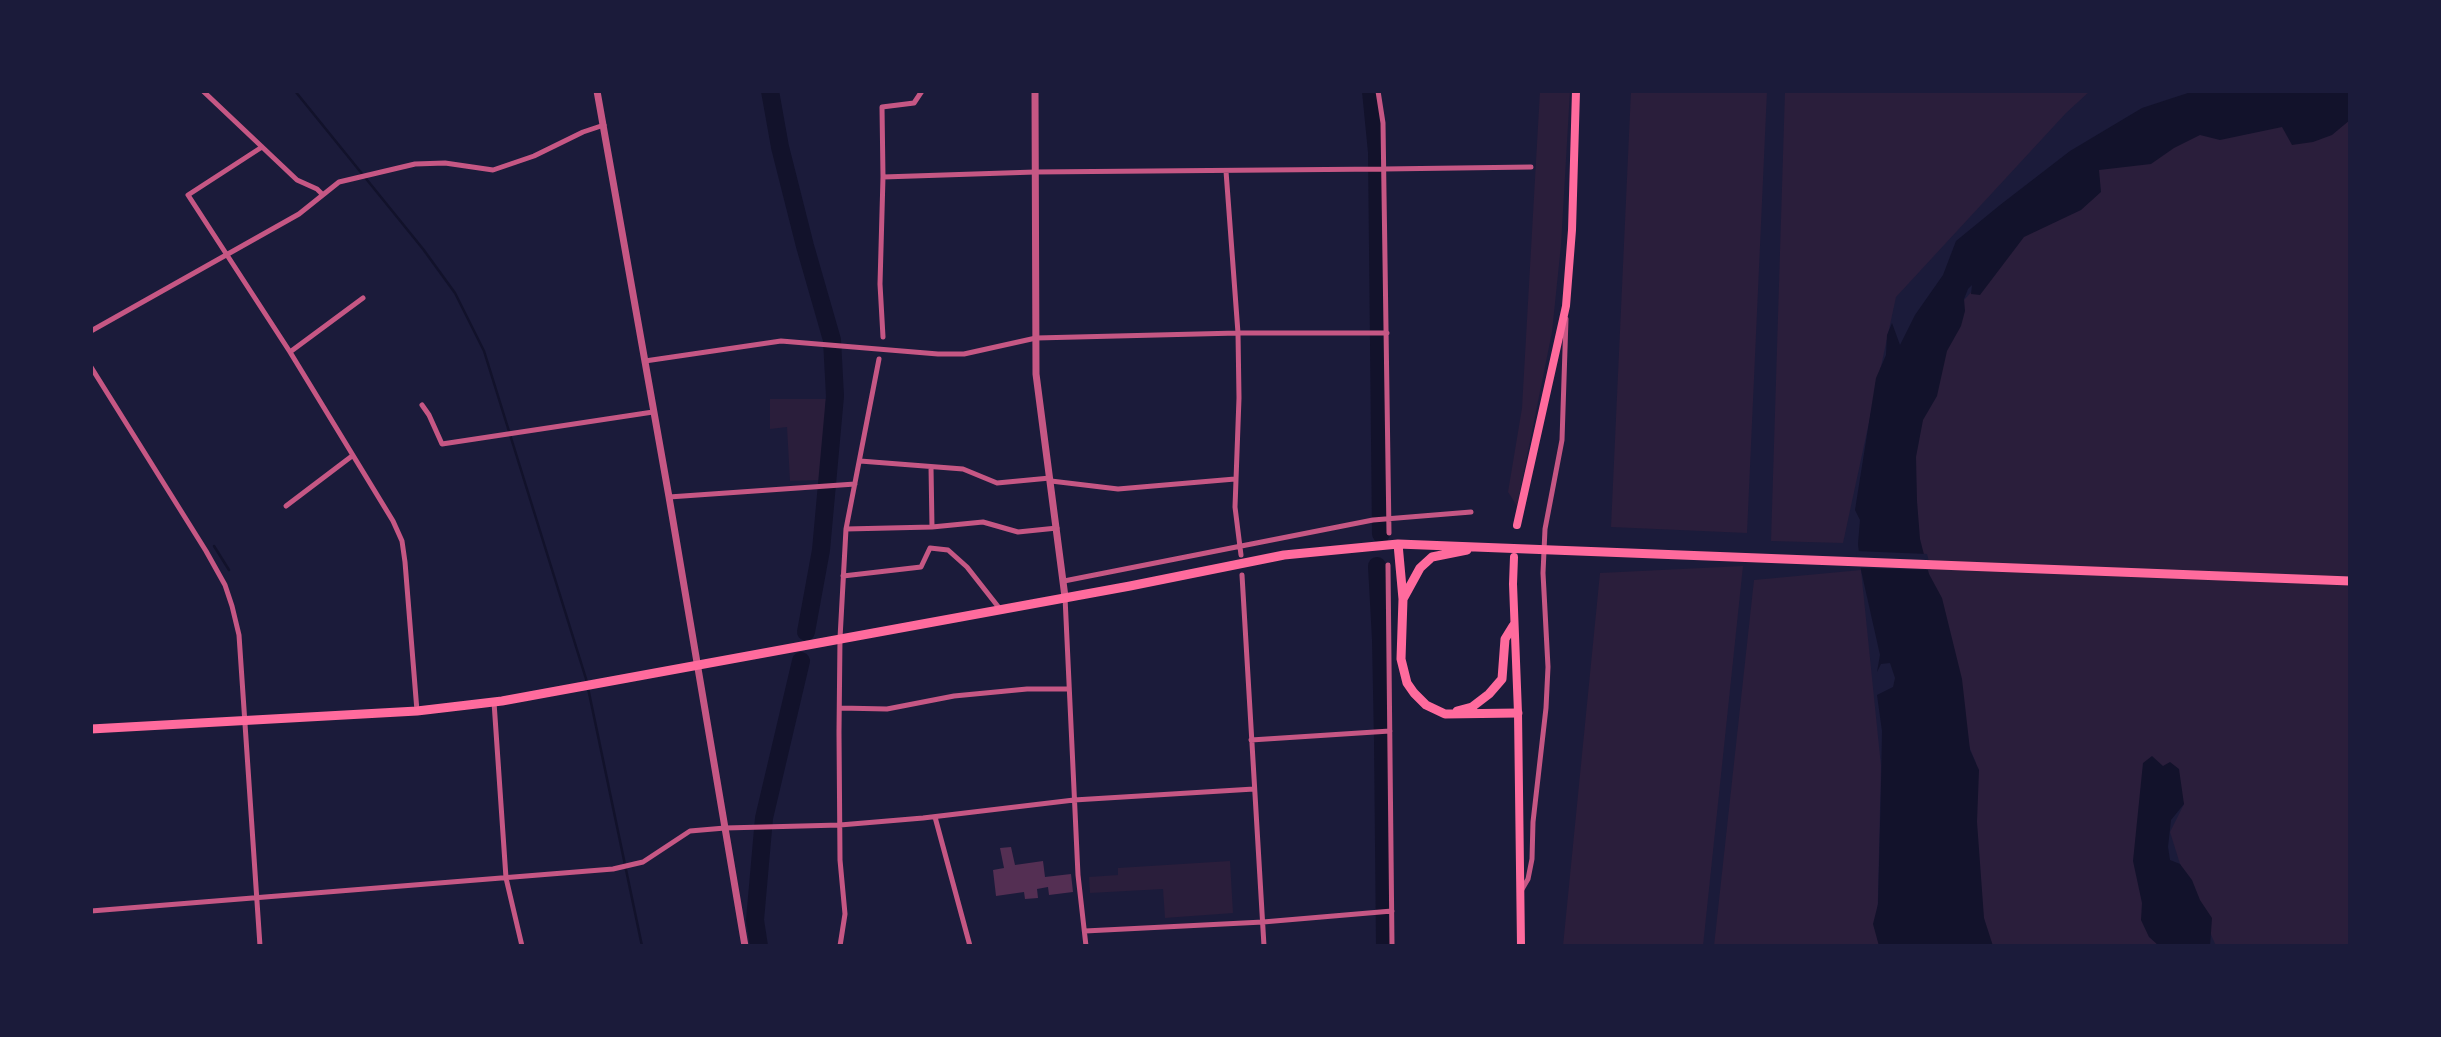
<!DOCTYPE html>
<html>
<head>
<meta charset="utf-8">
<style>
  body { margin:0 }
  #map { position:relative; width:2441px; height:1037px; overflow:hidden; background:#1b1b3a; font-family:Ubuntu,sans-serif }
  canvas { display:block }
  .frame { position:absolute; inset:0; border:93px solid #1b1b3a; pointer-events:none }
</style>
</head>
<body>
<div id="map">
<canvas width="2441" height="1037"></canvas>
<div class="frame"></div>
</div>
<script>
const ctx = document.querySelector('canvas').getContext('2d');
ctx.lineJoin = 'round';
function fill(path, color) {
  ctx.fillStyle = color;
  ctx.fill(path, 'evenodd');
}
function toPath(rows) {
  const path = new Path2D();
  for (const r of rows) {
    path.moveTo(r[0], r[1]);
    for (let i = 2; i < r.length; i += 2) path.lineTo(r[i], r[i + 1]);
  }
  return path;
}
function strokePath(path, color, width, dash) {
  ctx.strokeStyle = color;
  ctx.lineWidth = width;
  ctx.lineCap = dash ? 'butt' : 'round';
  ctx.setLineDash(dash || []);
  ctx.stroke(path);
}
const green = toPath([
  [1540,91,1570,91,1561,245,1552,332,1517,506,1508,492,1522,408],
  [1631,91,1767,91,1747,533,1611,527],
  [1785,91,2090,91,2066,113,1896,297,1843,543,1771,541],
  [2350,117,2350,946,2216,946,2180,864,2170,832,2184,804,2164,766,2163,946,1984,946,1958,874,1976,763,1907,599,1903,446,1964,300,2086,168,2238,119],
  [770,399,826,399,822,480,790,481,787,427,770,429],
  [1743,566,1703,946,1563,946,1600,573],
  [1861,570,1881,766,1877,939,1882,946,1714,946,1754,580],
  [1230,861,1233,913,1165,918,1163,889,1090,893,1089,877,1118,875,1118,868]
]);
const water = toPath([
  [2194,91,2350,91,2350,120,2332,135,2313,142,2292,145,2282,127,2220,140,2200,135,2174,148,2151,164,2099,170,2101,192,2081,210,2024,237,1980,295,1971,294,1972,285,1968,289,1964,299,1965,311,1961,326,1947,351,1937,396,1923,420,1916,457,1917,501,1920,539,1929,574,1942,598,1962,679,1970,750,1979,770,1977,822,1984,918,1993,946,1879,946,1873,924,1878,904,1881,787,1882,731,1877,695,1893,687,1895,678,1890,663,1881,664,1877,672,1880,655,1861,570,1858,544,1860,520,1855,510,1876,378,1886,355,1887,335,1892,323,1900,345,1915,315,1943,275,1956,241,2000,205,2070,151,2142,108],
  [2152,756,2163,766,2170,762,2179,769,2184,804,2171,820,2168,847,2170,860,2180,864,2192,880,2200,900,2212,918,2210,946,2159,946,2149,937,2141,920,2142,903,2133,861,2143,763]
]);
const pier = toPath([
  [1856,551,1927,554,1931,570,1857,568]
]);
const stream = toPath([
  [295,91,423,249,455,293,484,351,587,682],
  [214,546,229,570],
  [588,688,642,946]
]);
const river = toPath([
  [770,91,780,147,805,246,832,340,835,396,821,550,806,632],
  [1371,91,1377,152,1381,534],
  [1377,566,1381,639,1383,741,1385,946],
  [759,946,755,920,764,818,801,661]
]);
const building = toPath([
  [1011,847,1015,865,1043,861,1045,877,1071,874,1073,892,1049,895,1048,887,1037,889,1038,898,1025,899,1024,892,996,896,993,870,1004,868,1000,848]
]);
const minor = toPath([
  [203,91,297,180,317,189,322,194],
  [1378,91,1383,123,1389,533],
  [262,147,188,195,290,352,393,521,402,541,405,562,417,711],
  [1384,169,1531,167],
  [1226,171,1238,333,1239,398,1235,507,1241,555],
  [883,177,882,107,914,103,922,91],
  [91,331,299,214,339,182,415,164,445,163,493,170,534,156,583,132,604,125],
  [883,337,880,284,883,177,1035,172,1384,169],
  [290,352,363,298],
  [645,361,781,341,938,354,964,354,1036,338,1238,333,1387,333],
  [91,367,206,551,225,585,232,606,239,635,260,946],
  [422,405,429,415,442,444,653,412],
  [860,461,963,469,997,483,1050,478],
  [931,467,932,527],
  [1051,481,1118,489,1235,479],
  [669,497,855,484],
  [286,506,352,456],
  [846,529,932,527,983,522,1018,532,1057,528],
  [1388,565,1392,946],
  [1242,575,1264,946],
  [843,576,921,567,930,548,948,550,967,567,1000,609],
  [1064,581,1373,520,1471,512],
  [1065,597,1078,875,1086,946],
  [494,702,506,878,522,946],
  [840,708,887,709,954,696,1027,689,1068,689],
  [1251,740,1390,731],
  [935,817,970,946],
  [1521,891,1528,879,1532,859,1533,822,1546,708,1548,667,1543,573,1545,529,1562,440,1566,319],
  [91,911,613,869,643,862,690,831,725,828,840,825,923,818,1074,800,1254,789],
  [1085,931,1263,922,1392,911],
  [840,946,845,914,840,860,839,732,840,638,846,529,879,359]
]);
const tertiary = toPath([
  [597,91,669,497,745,946],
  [1035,91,1036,374,1065,597]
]);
const secondary = toPath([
  [1517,525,1566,306,1572,230,1576,91],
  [1514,557,1513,584,1518,713,1521,946]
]);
const primary = toPath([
  [1398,544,1403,599,1401,659,1407,683,1414,693,1426,705,1445,714,1518,713],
  [1403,599,1420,568,1432,557,1467,550],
  [1457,711,1472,707,1489,694,1502,679,1505,639,1513,626],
  [91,729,417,711,502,701,1130,586,1284,555,1398,544,2350,581]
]);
fill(green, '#2a1e3b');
fill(water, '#12122b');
fill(pier, '#1b1b3a');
strokePath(stream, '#12122b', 2.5);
strokePath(river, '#12122b', 18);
fill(building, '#542f53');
strokePath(minor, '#c65784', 5);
strokePath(tertiary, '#c65784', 7);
strokePath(secondary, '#ff6b9d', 8);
strokePath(primary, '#ff6b9d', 9);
</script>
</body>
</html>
